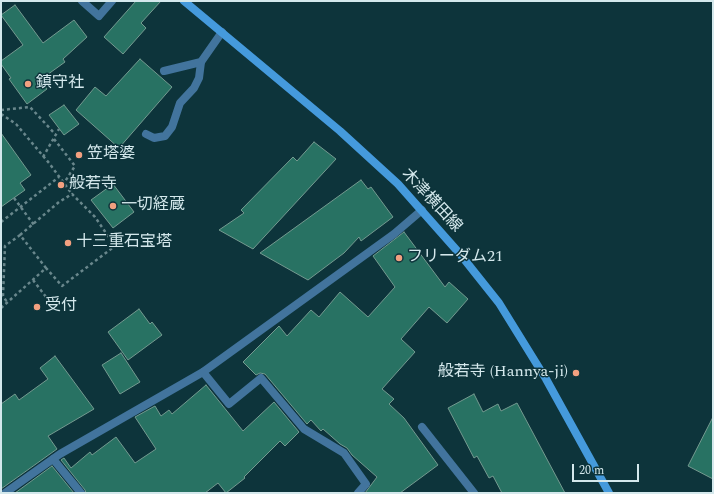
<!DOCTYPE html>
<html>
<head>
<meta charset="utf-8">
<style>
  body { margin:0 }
  #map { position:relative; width:714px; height:494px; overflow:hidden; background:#0d343b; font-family:Spectral,serif }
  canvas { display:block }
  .frame { position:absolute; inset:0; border:2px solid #d4e8ec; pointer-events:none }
  .scale { position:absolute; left:572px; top:464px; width:67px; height:18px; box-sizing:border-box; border:2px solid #d4e8ec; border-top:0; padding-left:5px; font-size:12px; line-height:14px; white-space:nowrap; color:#d4e8ec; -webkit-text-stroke:3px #0d343b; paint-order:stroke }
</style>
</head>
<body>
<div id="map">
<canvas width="714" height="494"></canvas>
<div class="frame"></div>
<div class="scale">20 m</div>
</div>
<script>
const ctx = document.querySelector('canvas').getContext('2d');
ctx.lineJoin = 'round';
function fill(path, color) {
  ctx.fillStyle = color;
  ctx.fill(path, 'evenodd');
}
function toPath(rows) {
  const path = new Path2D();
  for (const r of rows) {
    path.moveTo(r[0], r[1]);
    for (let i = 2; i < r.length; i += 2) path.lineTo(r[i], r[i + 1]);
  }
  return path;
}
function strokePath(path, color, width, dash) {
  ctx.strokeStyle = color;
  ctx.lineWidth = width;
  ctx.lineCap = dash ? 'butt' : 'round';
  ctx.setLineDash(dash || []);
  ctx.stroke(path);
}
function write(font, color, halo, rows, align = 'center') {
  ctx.font = font + ' Spectral,"Noto Sans JP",serif';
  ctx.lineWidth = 3;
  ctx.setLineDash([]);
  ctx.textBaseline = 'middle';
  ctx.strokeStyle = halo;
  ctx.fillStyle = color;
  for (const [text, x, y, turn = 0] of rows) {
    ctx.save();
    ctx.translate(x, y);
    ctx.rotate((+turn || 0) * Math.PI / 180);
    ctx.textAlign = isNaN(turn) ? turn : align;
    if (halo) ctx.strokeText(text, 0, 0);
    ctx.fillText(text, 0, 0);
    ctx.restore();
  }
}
const building = toPath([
  [136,1,161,1,141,23,146,28,123,54,104,37,136,1],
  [15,5,43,43,74,20,87,37,63,59,65,62,40,80,47,89,27,104,9,79,11,78,1,64,1,61,23,45,1,15,15,5],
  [140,59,172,87,119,148,76,110,95,87,106,96,140,59],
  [64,105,79,124,64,135,49,115,64,105],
  [1,133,31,175,20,183,25,190,1,207,1,133],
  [314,142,336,159,253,249,219,230,244,213,241,210,293,157,297,161,314,142],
  [361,180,368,189,371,187,393,217,361,241,359,237,344,253,308,280,260,253,361,180],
  [113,184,134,212,113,228,91,200,113,184],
  [404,232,445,287,449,282,468,299,447,323,429,307,401,339,415,352,382,389,394,399,389,404,404,418,438,465,400,493,365,493,377,477,352,455,347,448,340,444,323,429,321,431,311,420,307,424,265,374,260,373,256,375,243,362,279,326,287,336,311,310,319,317,340,292,368,317,395,287,373,256,404,232],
  [139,309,150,324,152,322,162,335,128,360,108,332,139,309],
  [121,353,140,382,120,394,102,365,121,353],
  [55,356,94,409,48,436,57,449,1,489,1,404,15,394,19,400,48,379,40,368,55,356],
  [206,385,243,431,274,402,299,432,285,446,280,441,244,477,245,478,226,493,218,483,205,493,86,493,85,490,61,460,64,458,71,468,90,452,92,455,116,437,135,463,156,449,135,417,155,406,161,416,169,410,172,414,206,385],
  [474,394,483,412,498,404,501,411,517,403,565,493,502,493,493,476,489,478,477,456,474,458,448,408,474,394],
  [713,417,713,479,688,466,713,417],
  [52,466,74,493,15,493,52,466]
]);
const path = toPath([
  [1,110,30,107,56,135],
  [1,114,16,124,49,163,72,194],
  [54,139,75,166,64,183],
  [43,157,59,129],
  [14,198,34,225],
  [1,222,59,177],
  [20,235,59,202,72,194,95,217,115,246,62,286,46,268],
  [33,280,53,306],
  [1,308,46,268,20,235,5,246,3,296,7,302]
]);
const lane = toPath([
  [146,134,154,138,165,136,172,127,180,103,194,88,199,78,201,62],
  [203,372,229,404,261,378,304,429,344,453,366,484,358,493],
  [53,459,81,493]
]);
const street = toPath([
  [82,1,99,16,112,1],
  [164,71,201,62,222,32],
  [422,427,474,493],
  [5,493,60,454,203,372,394,234,422,210]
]);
const secondary = toPath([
  [184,1,340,131,398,184,460,254,499,303,546,379,609,493]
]);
const markers = [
  [28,84,4,"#f2a080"],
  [79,155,4,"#f2a080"],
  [61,185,4,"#f2a080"],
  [113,206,4,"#f2a080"],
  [68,243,4,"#f2a080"],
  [399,258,4,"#f2a080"],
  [37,307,4,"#f2a080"],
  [576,373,4,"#f2a080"]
];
const poiNames = [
  ["鎮守社",36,84],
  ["笠塔婆",87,155],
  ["般若寺",69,185],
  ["一切経蔵",121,206],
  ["十三重石宝塔",76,243],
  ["フリーダム21",407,258],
  ["受付",45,307],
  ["般若寺 (Hannya-ji)",568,373,"right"]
];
const streetNames = [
  ["木津横田線",431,201,47]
];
fill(building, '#287263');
strokePath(building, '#749a90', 1);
strokePath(path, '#69878c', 2.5, [3, 3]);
strokePath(lane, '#42749d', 8);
strokePath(street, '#42749d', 8);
strokePath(secondary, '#459adc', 8);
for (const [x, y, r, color] of markers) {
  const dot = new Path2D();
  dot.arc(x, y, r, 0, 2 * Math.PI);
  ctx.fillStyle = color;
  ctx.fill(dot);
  strokePath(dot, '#0d343b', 1.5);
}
write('16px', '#d4e8ec', '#0d343b', poiNames, 'left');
write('16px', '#d4e8ec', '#0d343b', streetNames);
</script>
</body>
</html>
